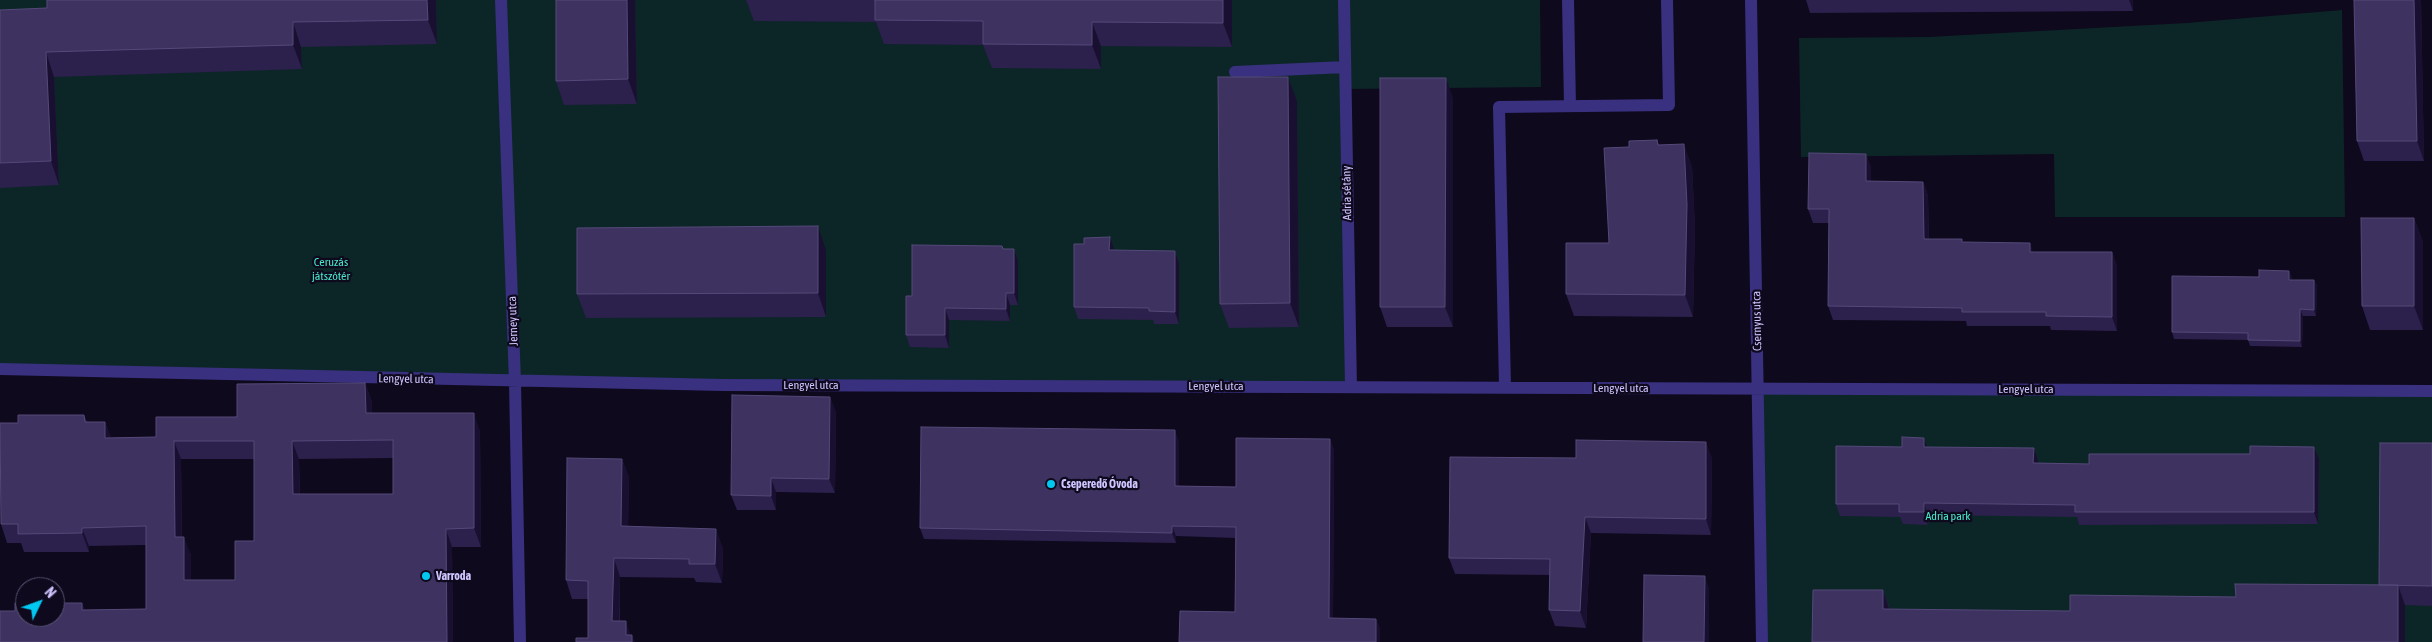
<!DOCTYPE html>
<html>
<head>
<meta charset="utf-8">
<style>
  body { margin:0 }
  #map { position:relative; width:2432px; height:642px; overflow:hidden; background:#0e091c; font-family:"Asap Condensed",sans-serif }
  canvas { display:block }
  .north { position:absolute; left:15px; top:577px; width:50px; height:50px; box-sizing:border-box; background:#0e091c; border:1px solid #5b5477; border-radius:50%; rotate:48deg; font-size:14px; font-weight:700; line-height:20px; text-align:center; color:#cfc5ff }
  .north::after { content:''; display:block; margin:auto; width:18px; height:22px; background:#00c8f0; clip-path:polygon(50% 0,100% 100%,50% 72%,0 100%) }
</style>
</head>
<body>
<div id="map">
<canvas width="2432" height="642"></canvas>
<div class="north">N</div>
</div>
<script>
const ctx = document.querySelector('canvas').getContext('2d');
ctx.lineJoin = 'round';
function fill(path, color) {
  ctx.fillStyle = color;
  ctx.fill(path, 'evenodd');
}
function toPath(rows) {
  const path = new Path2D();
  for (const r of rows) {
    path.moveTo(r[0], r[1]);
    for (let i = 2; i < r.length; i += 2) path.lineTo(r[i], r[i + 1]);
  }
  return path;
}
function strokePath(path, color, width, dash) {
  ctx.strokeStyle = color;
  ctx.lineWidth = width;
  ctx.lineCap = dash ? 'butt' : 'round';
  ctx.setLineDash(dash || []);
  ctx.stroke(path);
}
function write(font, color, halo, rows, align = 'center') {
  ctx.font = font + ' "Asap Condensed",sans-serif';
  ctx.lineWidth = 4.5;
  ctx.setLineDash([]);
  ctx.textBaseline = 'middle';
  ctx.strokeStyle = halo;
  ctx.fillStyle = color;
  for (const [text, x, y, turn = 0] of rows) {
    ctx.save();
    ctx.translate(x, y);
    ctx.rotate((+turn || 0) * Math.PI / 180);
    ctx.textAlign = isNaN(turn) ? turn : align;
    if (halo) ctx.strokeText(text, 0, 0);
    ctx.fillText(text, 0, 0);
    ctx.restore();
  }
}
const green = toPath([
  [0,0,1540,0,1541,87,1345,89,1351,387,515,382,0,369],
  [2342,10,2345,217,2055,217,2054,154,1801,157,1799,38,1929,37,2187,23],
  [1758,388,2432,391,2432,642,1762,642]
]);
const minor = toPath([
  [501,0,515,382,520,642],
  [1344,0,1351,387],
  [1568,0,1570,106],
  [1751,0,1762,642],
  [1235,72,1345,67],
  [0,369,723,385,2432,391],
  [1505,387,1499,107,1669,105,1667,0]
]);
const wall = toPath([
  [436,0,437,44,301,47,302,69,54,77,59,185,0,188,0,10],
  [556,0,635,0,637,104,564,105,556,81],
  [746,0,1232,0,1232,47,1101,46,1101,69,992,68,983,45,884,44,876,22,754,21],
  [1806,0,2133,0,2133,11,1810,13],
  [2354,0,2421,0,2424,161,2364,161,2357,141],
  [1453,98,1453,327,1387,327,1380,307],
  [1297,101,1299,327,1229,328,1220,304],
  [1657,140,1659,145,1692,166,1695,227,1693,317,1574,316,1566,294,1609,243],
  [1866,154,1871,168,1871,181,1923,182,1928,195,1929,239,1963,242,2033,252,2112,252,2117,266,2117,331,2051,330,2050,326,1967,326,1966,321,1833,320,1828,306,1829,223,1813,223,1808,209],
  [2414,218,2423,242,2423,330,2370,330,2362,306],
  [1002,246,1004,249,1018,261,1018,305,1010,305,1010,321,949,320,949,348,910,347,906,335,912,296],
  [826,250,826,317,586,318,577,294],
  [1114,250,1175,251,1179,263,1179,324,1154,324,1153,320,1078,319,1074,307],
  [2259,277,2292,277,2291,280,2314,280,2317,286,2316,316,2303,316,2302,347,2250,346,2248,340,2174,339,2172,332],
  [365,383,372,402,372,413,480,431,481,547,452,547,453,642,0,642,15,611,82,603,85,610,146,609,146,545,89,546,89,552,24,552,21,543,7,543,1,524,18,423,84,415,87,422,105,422,111,438,156,437],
  [393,458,393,494,300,494,299,459],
  [181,459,254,459,254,541,235,580,191,580,191,555,182,537],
  [836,411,835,493,776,492,776,510,737,510,731,495],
  [1330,439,1334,450,1333,618,1376,619,1380,629,1380,642,1179,642,1235,612,1235,538,1176,536,1176,543,924,539,920,528,1179,441,1179,486,1236,487],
  [2432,443,2432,606,2405,605,1812,642,1883,590,1890,609,2070,611,2379,585],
  [1902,447,1927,447,2038,460,2038,463,2089,464,2319,459,2318,524,2079,525,2077,517,1928,515,1928,525,1903,524,1900,517,1840,516,1836,504],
  [1712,458,1711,535,1591,533,1586,628,1555,626,1549,610,1550,575,1455,574,1449,558],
  [622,459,629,478,628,526,723,548,722,583,696,582,694,578,620,577,620,621,588,638,588,599,572,599,566,580]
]);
const shadedWall = toPath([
  [427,0,436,0,437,44,428,20],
  [627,0,635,0,637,104,628,79],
  [1223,0,1232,0,1232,47,1223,23],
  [2129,0,2133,0,2133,11],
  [2414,0,2421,0,2424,161,2417,141],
  [293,22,301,47,302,69,293,45],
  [1092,22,1101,46,1101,69,1092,45],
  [46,52,54,77,59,185,51,161],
  [1288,77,1297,101,1299,327,1290,303],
  [1446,78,1453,98,1453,327,1445,307],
  [1684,144,1692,166,1695,227,1693,317,1685,295],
  [1866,154,1871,168,1871,195,1866,181],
  [1923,182,1928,195,1929,253,1924,239],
  [2414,218,2423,242,2423,330,2414,306],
  [818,226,826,250,826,317,818,293],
  [1110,237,1114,249,1109,250],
  [2030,243,2035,257,2030,252],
  [1014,249,1018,261,1018,305,1014,293],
  [1175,251,1179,263,1179,324,1175,312],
  [2112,252,2117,266,2117,331,2112,317],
  [2289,271,2292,277,2291,286,2289,280],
  [2314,280,2317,286,2316,316,2314,310],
  [1006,293,1010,305,1010,321,1006,309],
  [945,308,949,320,949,348,945,335],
  [2300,309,2303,316,2302,347,2300,341],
  [365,383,372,402,372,432,366,413],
  [830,397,836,411,835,493,829,479],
  [474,413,480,431,481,547,474,528],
  [105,422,112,440,105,438],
  [1175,430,1179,441,1179,496,1175,486],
  [1924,438,1928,450,1924,447],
  [1330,439,1334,450,1333,629,1329,618],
  [174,441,181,459,182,555,175,537],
  [292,441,299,459,300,512,293,494],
  [1706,442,1712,458,1711,535,1706,519],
  [2314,447,2319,459,2318,524,2314,512],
  [2034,448,2038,460,2038,475,2033,463],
  [622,459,629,478,628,544,621,526],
  [771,478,776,492,776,510,771,496],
  [1924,503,1928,515,1928,525,1924,512],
  [1585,517,1591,533,1586,628,1580,611],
  [1172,526,1176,536,1176,543,1172,533],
  [82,528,89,546,89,552,82,533],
  [446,529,452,547,453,642,447,642],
  [716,529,723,548,722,583,715,564],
  [184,537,191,555,191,598,184,580],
  [614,558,620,577,619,639,612,621],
  [1705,576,1709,588,1709,642,1704,642],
  [2398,585,2405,605,2405,642,2398,642],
  [1883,590,1890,611,1883,609],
  [82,603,89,621,82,610],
  [1376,619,1380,629,1380,642,1376,642],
  [626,621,632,639,632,635,635,642,628,642,626,635]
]);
const building = toPath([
  [47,0,427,0,428,20,293,22,293,45,46,52,51,161,0,163,0,10,47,8,47,0],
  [556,0,627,0,628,79,556,81,556,0],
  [875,0,1223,0,1223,23,1092,22,1092,45,983,44,983,21,875,20,875,0],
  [2354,0,2414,0,2417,141,2357,141,2354,0],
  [1218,77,1288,77,1290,303,1220,304,1218,77],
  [1380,78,1446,78,1445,307,1380,307,1380,78],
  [1657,140,1658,145,1684,144,1687,205,1685,295,1566,294,1566,243,1609,243,1604,148,1629,147,1629,141,1657,140],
  [1809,153,1866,154,1866,181,1923,182,1924,239,1962,239,1962,242,2030,243,2030,252,2112,252,2112,317,2046,316,2046,312,1962,312,1962,308,1828,306,1829,209,1808,209,1809,153],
  [2361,218,2414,218,2414,306,2362,306,2361,218],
  [818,226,818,293,577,294,577,228,818,226],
  [1110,237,1109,250,1175,251,1175,312,1149,311,1149,308,1074,307,1074,244,1084,244,1084,238,1110,237],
  [912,245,1002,246,1003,249,1014,249,1014,293,1006,293,1006,309,945,308,945,335,906,335,906,296,912,296,912,245],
  [2259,270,2289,271,2289,280,2314,280,2314,310,2300,309,2300,341,2248,340,2248,333,2172,332,2172,276,2259,277,2259,270],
  [365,383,366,413,474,413,474,528,446,529,447,642,0,642,0,611,15,611,15,603,25,603,25,617,55,617,55,603,82,603,82,610,146,609,146,526,82,528,82,533,18,534,18,524,1,524,0,423,18,423,18,415,84,415,85,422,105,422,105,438,156,437,156,417,237,417,237,384,365,383],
  [393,440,393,494,293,494,292,441,393,440],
  [174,441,254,441,254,541,235,541,235,580,184,580,184,537,175,537,174,441],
  [732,395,830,397,829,479,771,478,771,496,731,495,732,395],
  [921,427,1175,430,1175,486,1236,487,1236,438,1330,439,1329,618,1376,619,1376,642,1179,642,1180,611,1235,612,1236,527,1172,526,1172,533,920,528,921,427],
  [1902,437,1924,438,1924,447,2034,448,2033,463,2089,464,2089,454,2250,454,2250,446,2314,447,2314,512,2075,512,2075,505,1924,503,1924,512,1899,512,1899,504,1836,504,1836,446,1902,447,1902,437],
  [1576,440,1706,442,1706,519,1585,517,1580,611,1549,610,1550,559,1449,558,1450,457,1576,458,1576,440],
  [2380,443,2432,443,2432,586,2379,585,2380,443],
  [567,458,622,459,621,526,716,529,715,564,689,564,689,559,614,558,612,621,626,621,626,635,632,635,632,642,576,642,576,638,588,638,588,581,566,580,567,458],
  [1644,575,1705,576,1704,642,1643,642,1644,575],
  [2235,584,2398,585,2398,642,1812,642,1813,590,1883,590,1883,609,2070,611,2070,595,2236,597,2235,584]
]);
const markers = [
  [1051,484,5,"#00c8f0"],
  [426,576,5,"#00c8f0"]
];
const streetNames = [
  ["Adria sétány",1347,193,-91],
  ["Jerney utca",513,321,-92],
  ["Csernyus utca",1757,321,-91],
  ["Lengyel utca",406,379,1],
  ["Lengyel utca",811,385],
  ["Lengyel utca",1216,386],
  ["Lengyel utca",1621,388],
  ["Lengyel utca",2026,389]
];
const parkNames = [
  ["Ceruzás",331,262],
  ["játszótér",331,276],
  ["Adria park",1948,516]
];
const poiNames = [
  ["Cseperedő Óvoda",1061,484],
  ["Varroda",436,576]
];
fill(green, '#0c2627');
strokePath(minor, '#393080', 12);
fill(wall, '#2c204c');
fill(shadedWall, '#191031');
fill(building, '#3e3260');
strokePath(building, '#544979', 1);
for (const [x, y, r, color] of markers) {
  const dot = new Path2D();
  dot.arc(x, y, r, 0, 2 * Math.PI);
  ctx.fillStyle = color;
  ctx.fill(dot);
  strokePath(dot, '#0e091c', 2);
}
write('12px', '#cfc5ff', '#0e091c', streetNames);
write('12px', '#48e8cb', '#0e091c', parkNames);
write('bold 12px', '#cfc5ff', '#0e091c', poiNames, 'left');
</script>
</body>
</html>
